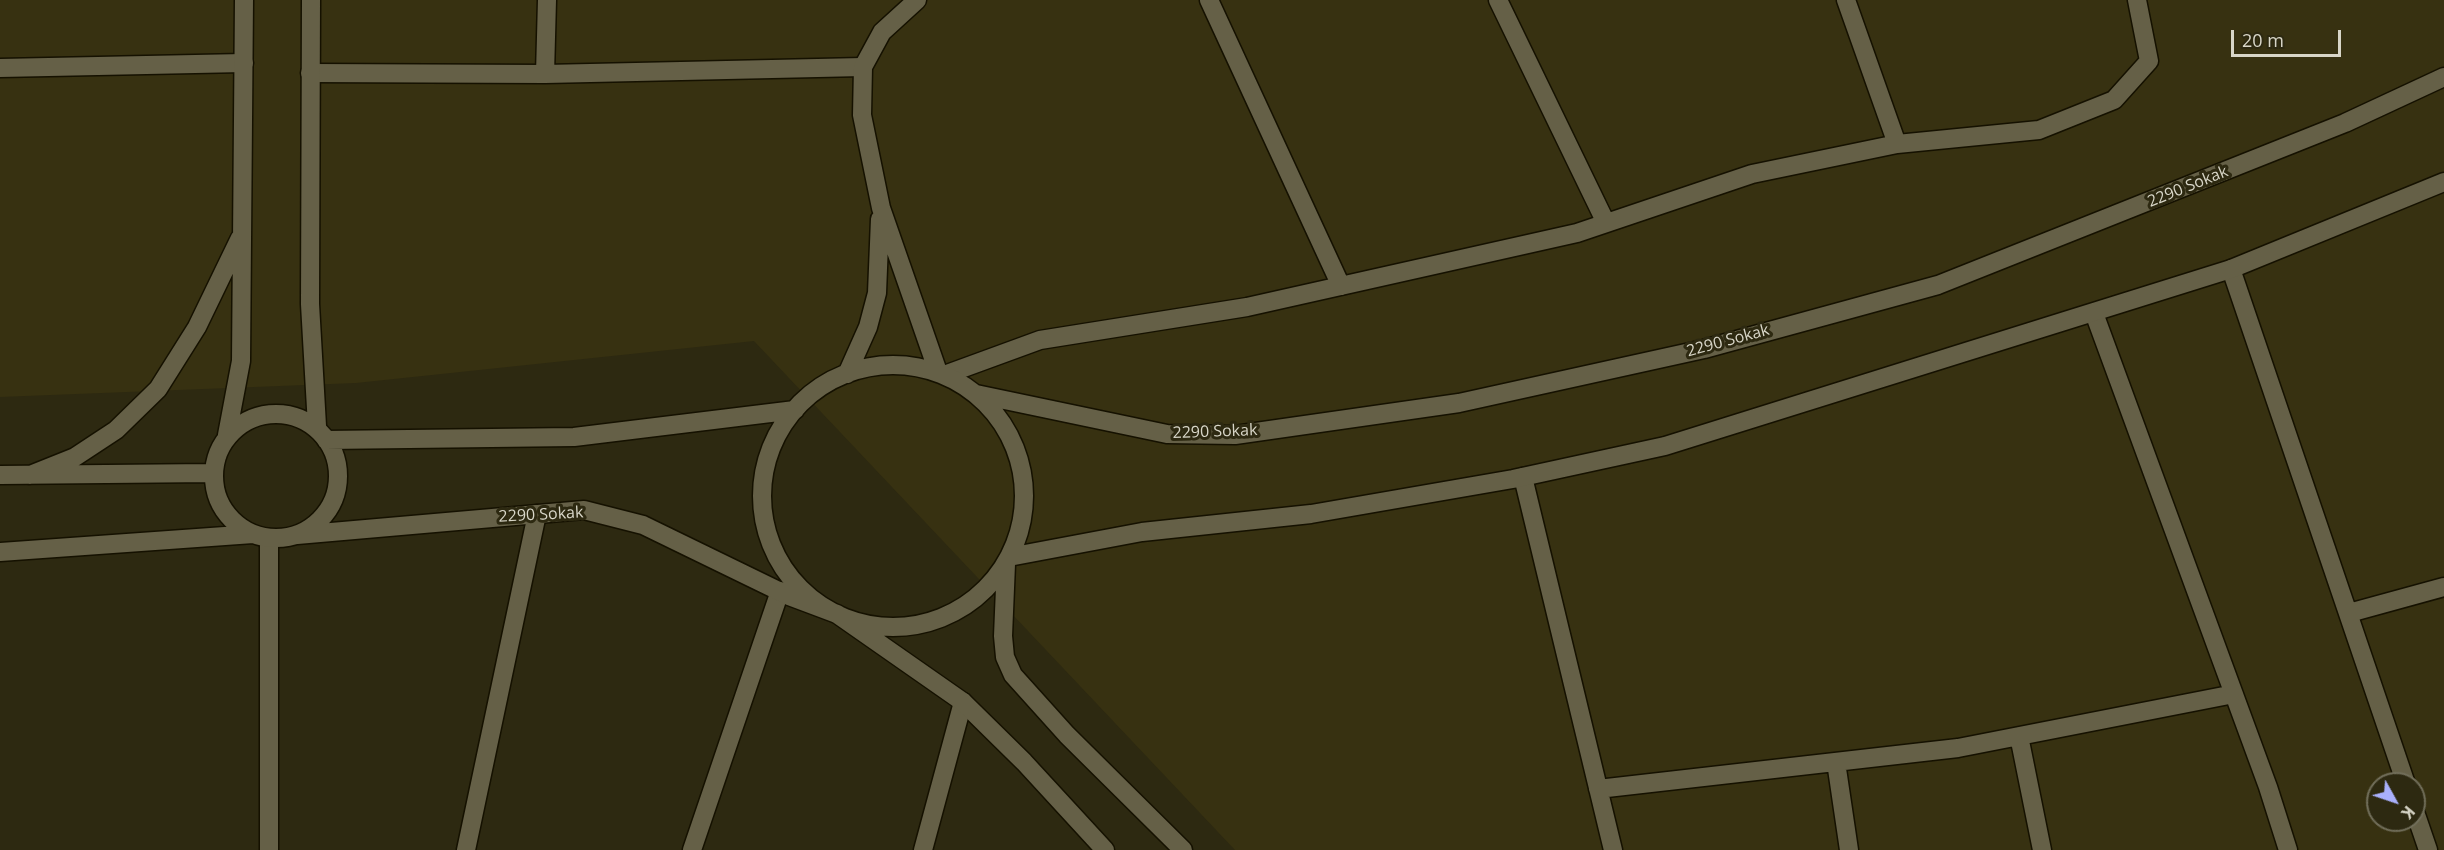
<!DOCTYPE html>
<html>
<head>
<meta charset="utf-8">
<style>
  body { margin:0 }
  #map { position:relative; width:2444px; height:850px; overflow:hidden; background:#2d2911; font-family:"Open Sans",sans-serif }
  canvas { display:block }
  .north { position:absolute; left:2366px; top:772px; width:60px; height:60px; box-sizing:border-box; background:#2d2911; border:2px solid #716e5a; border-radius:50%; rotate:130deg; font-size:16px; font-weight:700; line-height:24px; text-align:center; color:#d8d6c8 }
  .north::after { content:''; display:block; margin:auto; width:21px; height:27px; background:#a9b0fc; clip-path:polygon(50% 0,100% 100%,50% 72%,0 100%) }
  .scale { position:absolute; left:2231px; top:30px; width:110px; height:27px; box-sizing:border-box; border:3px solid #d8d6c8; border-top:0; padding-left:8px; font-size:18px; line-height:21px; white-space:nowrap; color:#d8d6c8; -webkit-text-stroke:4px #2d2911; paint-order:stroke }
</style>
</head>
<body>
<div id="map">
<canvas width="2444" height="850"></canvas>
<div class="north">K</div>
<div class="scale">20 m</div>
</div>
<script>
const ctx = document.querySelector('canvas').getContext('2d');
ctx.lineJoin = 'round';
function fill(path, color) {
  ctx.fillStyle = color;
  ctx.fill(path, 'evenodd');
}
function toPath(rows) {
  const path = new Path2D();
  for (const r of rows) {
    if (r.length === 3) {
      path.moveTo(r[0] + r[2], r[1]);
      path.arc(r[0], r[1], r[2], 0, 2 * Math.PI);
      continue;
    }
    path.moveTo(r[0], r[1]);
    for (let i = 2; i < r.length; i += 2) path.lineTo(r[i], r[i + 1]);
  }
  return path;
}
function strokePath(path, color, width, dash) {
  ctx.strokeStyle = color;
  ctx.lineWidth = width;
  ctx.lineCap = dash ? 'butt' : 'round';
  ctx.setLineDash(dash || []);
  ctx.stroke(path);
}
function write(font, color, halo, rows, align = 'center') {
  ctx.font = font + ' "Open Sans",sans-serif';
  ctx.lineWidth = 6;
  ctx.setLineDash([]);
  ctx.textBaseline = 'middle';
  ctx.strokeStyle = halo;
  ctx.fillStyle = color;
  for (const [text, x, y, turn = 0] of rows) {
    ctx.save();
    ctx.translate(x, y);
    ctx.rotate((+turn || 0) * Math.PI / 180);
    ctx.textAlign = isNaN(turn) ? turn : align;
    if (halo) ctx.strokeText(text, 0, 0);
    ctx.fillText(text, 0, 0);
    ctx.restore();
  }
}
const built = toPath([
  [0,0,2444,0,2444,850,1235,850,754,341,356,383,0,397],
  [2378,784,2414,784,2414,820,2378,820]
]);
const street = toPath([
  [1209,0,1341,286],
  [1498,0,1606,223],
  [1846,0,1897,144],
  [0,68,244,63],
  [310,73,545,74,863,67],
  [545,74,547,0],
  [2231,269,2406,784],
  [2094,313,2268,787,2288,850],
  [947,374,1040,340,1247,307,1577,233,1752,174,1897,144,2039,130,2114,100,2149,61,2137,0],
  [1523,477,1613,850],
  [2349,613,2444,587],
  [2019,736,2042,850],
  [1836,762,1849,850],
  [1598,789,1958,748,2234,694],
  [2414,809,2428,850],
  [269,850,269,538],
  [466,850,537,514],
  [692,850,780,591],
  [923,850,963,702]
]);
const secondary = toPath([
  [311,0,310,304,317,426],
  [917,0,882,32,863,67,862,115,881,208,938,372],
  [893,496,131],
  [847,374,868,327,877,293,880,219],
  [976,394,1167,434,1235,435,1459,403,1704,349,1938,285,2345,123,2444,77],
  [276,476,62],
  [227,435,241,361,244,0],
  [326,440,574,437,795,410],
  [0,475,212,473],
  [30,475,75,457,116,430,158,389,197,327,240,238],
  [297,535,584,510,643,525,789,596,837,614,963,702,1024,762,1105,850],
  [0,552,253,534],
  [1009,557,1142,532,1311,514,1513,479,1665,446,2231,269,2444,182],
  [1006,564,1003,636,1005,657,1013,675,1067,735,1183,850]
]);
const streetNames = [
  ["2290 Sokak",2188,187,-22],
  ["2290 Sokak",1728,341,-15],
  ["2290 Sokak",1215,432,-2],
  ["2290 Sokak",541,515,-3]
];
fill(built, '#373111');
strokePath(street, '#151100', 21);
strokePath(secondary, '#151100', 21);
strokePath(street, '#656047', 18);
strokePath(secondary, '#656047', 18);
write('16px', '#d8d6c8', '#2d2911', streetNames);
</script>
</body>
</html>
